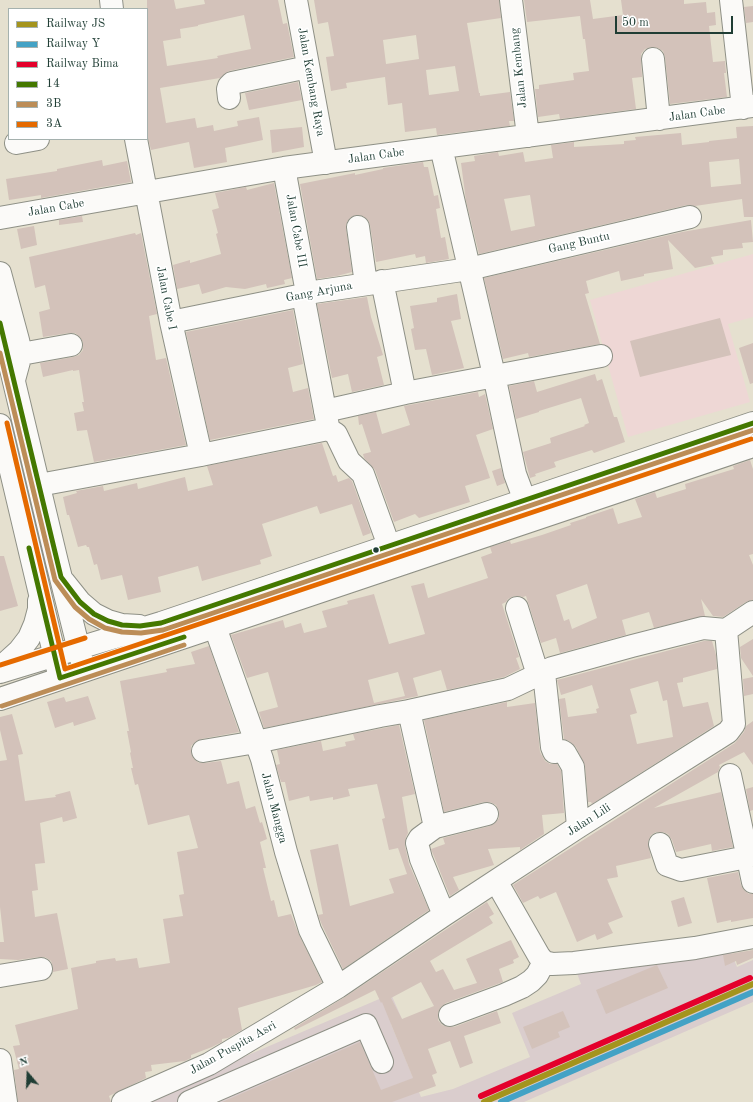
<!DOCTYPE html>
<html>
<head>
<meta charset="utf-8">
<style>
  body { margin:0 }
  #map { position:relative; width:753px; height:1102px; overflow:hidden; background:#e5e0cf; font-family:"Old Standard TT",serif }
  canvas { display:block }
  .legend { position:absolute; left:8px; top:8px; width:140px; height:132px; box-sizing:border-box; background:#fff; border:1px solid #a5b1ae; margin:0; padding:5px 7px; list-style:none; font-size:12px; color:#1f3d34 }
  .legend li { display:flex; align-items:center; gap:8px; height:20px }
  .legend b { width:20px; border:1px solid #a5b1ae }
  .north { position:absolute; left:8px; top:1054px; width:40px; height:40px; -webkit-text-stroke:3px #fff; paint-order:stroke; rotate:341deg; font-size:11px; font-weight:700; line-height:16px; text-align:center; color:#1f3d34 }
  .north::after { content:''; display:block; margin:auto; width:14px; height:18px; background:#1f3d34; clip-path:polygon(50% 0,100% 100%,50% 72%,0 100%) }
  .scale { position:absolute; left:615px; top:16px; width:118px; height:18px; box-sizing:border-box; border:2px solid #1f3d34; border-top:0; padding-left:5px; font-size:12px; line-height:14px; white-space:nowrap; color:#1f3d34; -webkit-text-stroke:3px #fff; paint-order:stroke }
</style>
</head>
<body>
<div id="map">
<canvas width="753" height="1102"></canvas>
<ul class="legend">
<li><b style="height:5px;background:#a4941d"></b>Railway JS</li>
<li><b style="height:5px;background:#43a2c5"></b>Railway Y</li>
<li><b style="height:5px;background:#e4002b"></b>Railway Bima</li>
<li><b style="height:5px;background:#447800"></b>14</li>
<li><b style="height:5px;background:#bc8d57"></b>3B</li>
<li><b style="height:5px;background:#e56a00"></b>3A</li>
</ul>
<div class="north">N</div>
<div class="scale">50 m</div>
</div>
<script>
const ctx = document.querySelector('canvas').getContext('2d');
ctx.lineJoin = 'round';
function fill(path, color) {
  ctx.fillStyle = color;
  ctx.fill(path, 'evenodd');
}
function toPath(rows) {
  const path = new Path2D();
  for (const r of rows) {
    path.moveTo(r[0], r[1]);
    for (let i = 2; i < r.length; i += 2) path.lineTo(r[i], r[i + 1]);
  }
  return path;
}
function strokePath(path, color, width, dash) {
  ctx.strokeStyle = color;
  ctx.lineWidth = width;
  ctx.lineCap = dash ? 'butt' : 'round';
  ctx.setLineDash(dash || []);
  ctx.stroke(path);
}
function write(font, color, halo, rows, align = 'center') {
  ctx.font = font + ' "Old Standard TT",serif';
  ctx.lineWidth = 3.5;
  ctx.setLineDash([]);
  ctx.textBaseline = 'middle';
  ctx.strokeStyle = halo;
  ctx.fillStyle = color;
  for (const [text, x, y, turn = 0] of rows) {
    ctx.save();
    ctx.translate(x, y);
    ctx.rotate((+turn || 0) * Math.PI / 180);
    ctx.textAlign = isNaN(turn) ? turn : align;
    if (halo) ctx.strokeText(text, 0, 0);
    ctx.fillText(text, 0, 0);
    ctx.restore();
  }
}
const built = toPath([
  [753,254,753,317,728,324,750,402,628,437,590,300]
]);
const industrial = toPath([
  [729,947,737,967,753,960,753,1002,524,1102,138,1102,391,994,402,1019,391,1024,421,1097,453,1089,530,1057,512,1013,581,984,575,968]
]);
const building = toPath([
  [147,0,174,0,176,9,205,4,204,0,278,0,283,24,287,23,294,57,229,71,220,78,160,88,166,123,195,118,197,128,213,125,214,131,238,126,237,121,259,117,263,140,225,148,227,162,194,168,189,142,151,150,147,134],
  [244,15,251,49,217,56,218,58,167,66,163,41,181,38,180,29,198,26,198,25],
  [314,0,499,0,501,18,467,23,479,93,480,93,480,96,510,92,514,121,509,121,510,126,437,135,436,128,405,132,402,103,388,105,385,77,346,83,347,88,331,91,326,57,334,56,328,22,318,24],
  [416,35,419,59,386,64,383,40],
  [455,66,459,91,429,95,426,70],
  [524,0,590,0,593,19,623,15,621,0,684,0,684,4,706,2,707,13,715,12,716,25,709,26,713,62,725,61,726,73,724,73,727,97,670,104,665,57,663,51,658,48,651,47,645,49,641,54,641,60,642,77,632,78,636,109,560,119,559,114,538,117,535,89,539,89,539,85,574,80,573,73,589,71,585,39,583,39,580,16,527,22],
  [753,6,753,22,746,23,744,7],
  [298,82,302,100,249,110,245,93],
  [753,126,753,217,744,217,742,199,695,206,687,205,479,254,466,201,461,163,475,161,474,156,498,152,499,156,523,152,525,162,553,158,551,145,574,142,574,147,624,144,624,141,636,140,635,137,681,133,682,145,709,142,709,141,737,138,736,127],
  [739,159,741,184,711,187,709,162],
  [530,195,535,226,511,231,504,199],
  [302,127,304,147,272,153,270,130],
  [102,160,103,166,127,161,131,182,41,198,41,195,9,200,6,179,57,171,57,169],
  [423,162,424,167,428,167,434,196,438,195,440,208,436,209,441,238,445,237,449,259,426,263,425,256,416,258,415,254,376,262,370,225,368,220,363,216,356,215,351,217,347,222,346,228,352,272,337,276,317,279,300,184,355,173,355,175,383,169,383,168],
  [274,183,292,278,284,280,285,284,267,288,266,284,245,289,226,287,202,294,199,284,177,289,173,265,190,260,190,263,221,254,216,234,218,233,212,210,219,208,215,193,246,187,247,190],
  [82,216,83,222,59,225,59,220],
  [751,220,753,242,742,243,743,248,723,250,723,255,711,257,714,264,695,268,668,240,673,269,644,274,644,276,621,281,619,271,586,281,589,293,585,294,600,344,529,357,528,353,503,359,484,278,682,232],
  [34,226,37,245,21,249,17,229],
  [135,233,136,235,141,233,157,314,149,316,156,360,166,358,186,445,94,462,87,430,77,431,74,413,84,411,82,402,84,402,79,370,73,371,73,370,43,377,40,363,73,357,79,355,83,350,83,342,80,337,75,333,69,333,43,337,39,312,50,309,45,285,35,288,29,257],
  [457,294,461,319,451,321,464,368,432,375,426,349,415,350,411,329,414,328,410,306,437,302,437,298],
  [367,297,371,317,383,355,377,357,384,385,352,392,348,374,332,378,317,304],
  [293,310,303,364,288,368,293,392,308,388,314,419,210,440,186,332],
  [720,318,731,355,640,377,630,341],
  [753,343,753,383,750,384,739,348],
  [595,374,597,381,602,379,614,417,617,417,625,442,594,453,592,450,554,462,556,467,535,474,536,476,530,478,523,452,551,443,550,438,585,426,584,425,589,423,581,398,539,411,539,412,516,419,509,386,534,381,537,392],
  [478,392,479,397,485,394,493,429,476,435,490,478,465,486,470,502,419,518,415,514,394,522,375,470,364,458,363,454,371,452,362,424,359,425,358,416,376,412,382,434,410,425,404,406],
  [322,443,333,476,336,475,338,482,349,478,352,481,371,533,363,536,352,504,320,514,317,506,262,524,272,556,260,560,261,564,202,581,198,566,158,577,161,592,128,600,122,575,101,580,97,564,94,565,89,547,87,547,86,545,78,547,69,515,67,515,63,497,77,493,76,491,103,486,104,491,137,483,138,489,185,477,188,491,213,485,207,466],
  [750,460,753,469,753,554,749,555,753,565,753,600,746,602,723,617,713,616,701,599,705,616,654,628,649,612,622,620,626,635,560,653,556,638,541,643,526,596,523,597,519,596,514,596,508,599,506,602,502,604,519,657,516,658,520,669,504,677,447,690,441,670,413,678,418,696,264,728,259,712,278,707,268,672,247,678,231,635,283,620,285,628,301,623,304,633,327,627,322,611,348,604,347,601,374,594,389,644,425,634,411,586,424,583,428,598,488,578,481,557,492,553,490,547,510,541,511,544,542,535,571,525,570,523,586,518,586,517,613,508,618,524,642,517,635,499,655,492,657,498,686,489,685,484,734,469,733,466],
  [587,584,597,618,572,629,569,619,564,621,556,595],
  [398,672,405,696,374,703,368,680],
  [501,468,505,483,497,486,492,471],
  [0,556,4,556,18,606,0,611],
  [753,639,753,676,741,658,740,647],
  [704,641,712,641,716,655,717,669,683,678,683,682,677,683,683,707,708,702,714,726,592,804,591,802,588,802,585,766,576,747,569,741,564,739,559,699,565,698,568,717,597,713,596,709,599,708,592,685,561,695,557,680],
  [658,681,663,701,667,700,673,737,637,744,630,715,637,713,630,689],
  [209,646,239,732,201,739,195,742,191,746,191,753,194,759,199,763,205,763,221,761,227,784,239,781,246,809,255,806,260,823,262,822,267,839,260,842,266,868,263,868,271,901,274,900,278,917,291,914,299,935,322,982,316,985,238,1008,242,1030,228,1038,222,1039,222,1042,212,1047,191,1055,191,1058,185,1061,151,1065,152,1071,145,1072,146,1078,109,1096,111,1102,18,1102,14,1070,19,1069,13,1046,20,1045,15,1025,78,1009,71,968,96,963,96,961,115,958,116,961,137,958,139,968,170,963,163,919,183,916,179,895,184,894,177,852,198,848,189,815,148,825,138,784,135,785,131,768,133,768,130,753,131,752,127,731,129,731,120,681,167,672,166,669,195,664,191,652],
  [753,677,753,694,744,696,743,679],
  [88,696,96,719,74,726,73,722,55,728,47,702,64,697,66,702],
  [507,702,507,707,535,703,540,752,545,761,550,764,557,764,561,771,564,813,542,815,544,834,520,850,520,847,488,849,494,865,453,877,459,890,450,896,431,849,445,844,443,838,490,826,495,823,499,818,499,811,496,805,490,802,484,802,444,812,424,720],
  [12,714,23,754,18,755,25,801,56,797,55,795,70,791,77,818,63,822,62,817,40,823,45,863,35,864,38,890,32,891,35,917,57,913,68,969,53,972,53,967,51,961,45,957,39,957,18,960,0,959,0,942,4,942,0,907,0,761,7,760,0,730,0,717],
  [753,721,753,765,744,752,719,765,720,767,718,772,654,808,721,792,733,847,712,851,711,844,676,852,672,840,668,834,663,832,656,832,651,835,648,842,651,858,616,866,618,877,607,879,623,917,608,923,613,933,597,940,595,934,577,942,556,892,540,899,538,896,523,903,513,885,735,743,744,732,746,726],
  [399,725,415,794,402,797,408,833,406,837,405,846,409,864,429,910,343,969,322,925,318,915,323,914,310,850,338,844,350,906,394,893,389,879,407,874,398,848,389,850,382,819,385,818,377,784,348,789,350,796,333,800,333,797,310,801,309,796,289,801,285,782,281,782,276,765,280,764,277,750,321,741,323,751,346,746,345,742,355,740,353,734],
  [753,787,753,810,750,811,746,789],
  [738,872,741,885,744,890,749,894,753,894,753,918,731,922,731,920,717,923,707,878],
  [684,897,692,923,678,927,671,901],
  [487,902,494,914,489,917,493,923,430,961,436,972,443,969,454,990,477,983,466,959,511,940,519,957,513,960,514,963,499,969,503,982,446,1003,441,1007,438,1013,438,1020,442,1025,448,1027,454,1027,497,1011,501,1023,464,1036,473,1063,460,1068,450,1041,428,1049,437,1073,432,1075,436,1086,392,1102,222,1102,360,1042,381,1090,413,1078,382,1002,381,1003,375,990,295,1030,294,1028,345,997],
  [421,982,434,1006,402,1019,391,998],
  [753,950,753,958,737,965,736,961,725,966,723,955],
  [657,965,668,988,606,1014,596,990],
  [563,1011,570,1027,558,1032,560,1037,532,1049,523,1027]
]);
const minor = toPath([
  [111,0,112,9],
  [296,0,326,163],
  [511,0,528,136],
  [731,0,743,108],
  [653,59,659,119],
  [229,98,228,89,229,86,232,83,308,67],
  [136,139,171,322,201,455],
  [16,143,38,139],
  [441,147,494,375,515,474,525,501],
  [284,168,307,293],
  [0,218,284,168,753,106],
  [358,227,366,284],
  [0,273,18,340,21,354,14,380],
  [382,281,405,393],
  [303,295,328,426],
  [171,322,303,295,307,293,469,269,690,217],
  [21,354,71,345],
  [325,411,405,393,601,356],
  [39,485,201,455,328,429,336,434,349,461,363,474,389,546],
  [517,608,538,675],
  [215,627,262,759,286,852,310,930,338,987],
  [544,673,552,747,554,752,562,751,565,753,573,767,578,827],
  [409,711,435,827],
  [203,751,256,742,380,716,409,711,508,689,552,668,632,646,703,628,726,630],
  [730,775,753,882],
  [660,844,667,865,681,870,747,857],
  [496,881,539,956,544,962,552,964,574,963,695,948,753,937],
  [444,915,421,859,417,843,420,838,435,827,487,814],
  [0,976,41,969],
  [450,1015,504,995,522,987,531,981,537,975,544,962],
  [0,1060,6,1102],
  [123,1102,209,1064,338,987,444,915,578,827,728,732,734,724,726,630,753,612],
  [189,1102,366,1025,382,1062]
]);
const highway = toPath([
  [0,323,57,562,82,662],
  [0,425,58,670],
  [64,582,80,602,94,614,108,621,122,625,139,626],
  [0,668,19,651,29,638,35,624,39,609,39,601],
  [0,672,161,623,753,423],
  [0,699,753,446]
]);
const bus1 = toPath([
  [0,323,61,577,80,602,94,614,108,621,122,625,140,626,161,623,753,423],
  [29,548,60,678,184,637]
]);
const bus2 = toPath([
  [0,353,55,580,75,607,89,619,105,628,122,632,141,633,163,630,753,430],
  [2,706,184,645]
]);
const bus3 = toPath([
  [7,423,65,669,751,439],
  [0,665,85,638]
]);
const rail1 = toPath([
  [484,1102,753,984]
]);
const rail2 = toPath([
  [501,1102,753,992]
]);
const rail3 = toPath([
  [481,1096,750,978]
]);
const markers = [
  [376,550,3.5,"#1f3d34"]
];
const streetNames = [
  ["Jalan Kembang",519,68,-96],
  ["Jalan Kembang Raya",311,82,80],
  ["Jalan Cabe",697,114,-8],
  ["Jalan Cabe",376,156,-8],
  ["Jalan Cabe",56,208,-10],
  ["Jalan Cabe III",296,231,80],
  ["Gang Buntu",579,243,-13],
  ["Gang Arjuna",319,292,-11],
  ["Jalan Cabe I",166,298,79],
  ["Jalan Mangga",274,808,75],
  ["Jalan Lili",589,820,-33],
  ["Jalan Puspita Asri",233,1048,-29]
];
fill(built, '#eed7d5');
fill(industrial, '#dacdcd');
fill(building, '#d3c2ba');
strokePath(minor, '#8e9086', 24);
strokePath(highway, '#8e9086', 24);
strokePath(minor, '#fbfaf8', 22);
strokePath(highway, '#fbfaf8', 22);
strokePath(bus1, '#447800', 5);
strokePath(bus2, '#bc8d57', 5);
strokePath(bus3, '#e56a00', 5);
strokePath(rail1, '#a4941d', 6);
strokePath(rail2, '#43a2c5', 6);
strokePath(rail3, '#e4002b', 6);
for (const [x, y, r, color] of markers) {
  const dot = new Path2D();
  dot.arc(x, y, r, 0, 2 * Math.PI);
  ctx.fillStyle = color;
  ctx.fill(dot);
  strokePath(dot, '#fff', 1.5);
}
write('12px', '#1f3d34', '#fff', streetNames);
</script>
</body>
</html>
